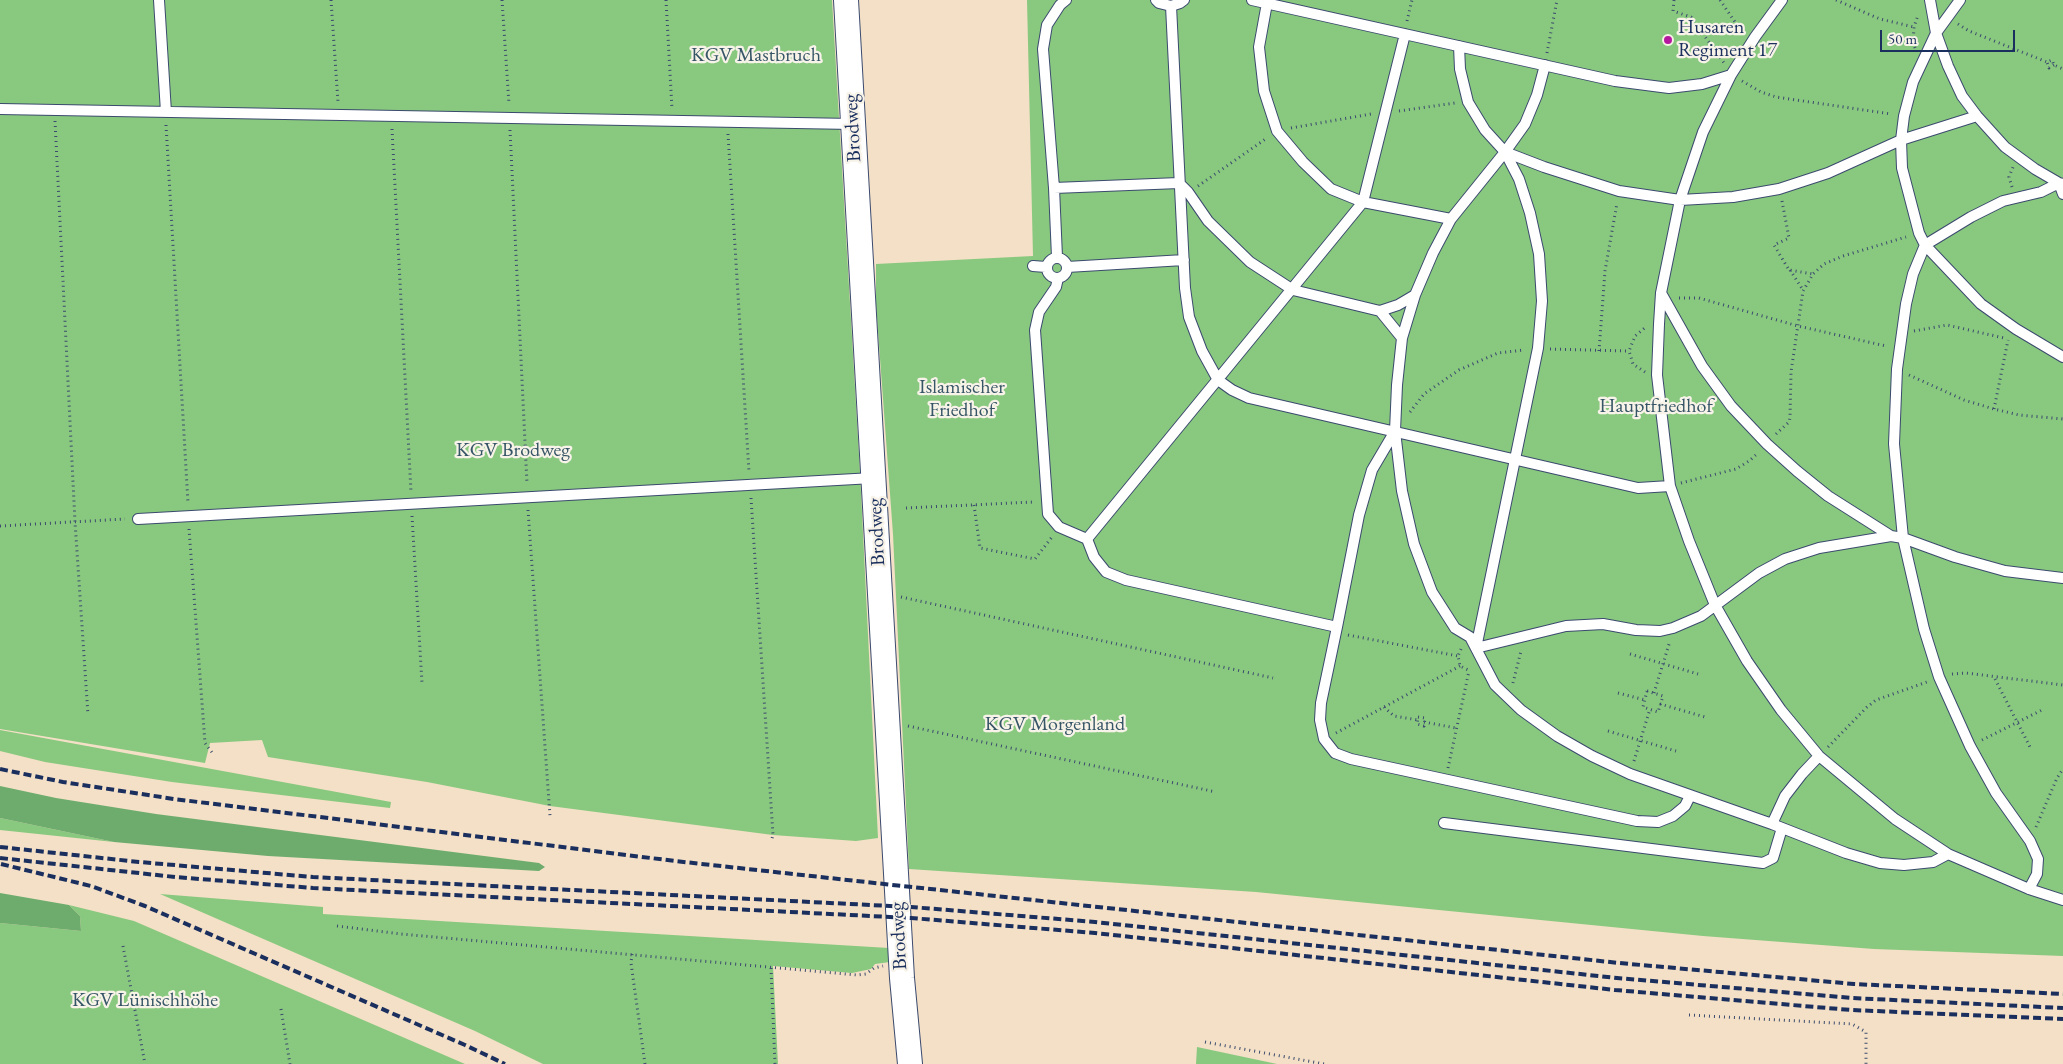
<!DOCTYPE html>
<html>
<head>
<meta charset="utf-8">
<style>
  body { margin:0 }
  #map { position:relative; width:2063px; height:1064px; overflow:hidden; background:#f3e0c6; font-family:"EB Garamond",serif }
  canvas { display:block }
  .scale { position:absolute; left:1880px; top:30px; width:135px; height:22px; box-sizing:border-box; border:2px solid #1b2f5e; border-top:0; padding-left:6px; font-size:15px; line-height:18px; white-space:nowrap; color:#1b2f5e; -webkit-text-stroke:4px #f7f3e8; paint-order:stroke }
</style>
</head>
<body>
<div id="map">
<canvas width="2063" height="1064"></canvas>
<div class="scale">50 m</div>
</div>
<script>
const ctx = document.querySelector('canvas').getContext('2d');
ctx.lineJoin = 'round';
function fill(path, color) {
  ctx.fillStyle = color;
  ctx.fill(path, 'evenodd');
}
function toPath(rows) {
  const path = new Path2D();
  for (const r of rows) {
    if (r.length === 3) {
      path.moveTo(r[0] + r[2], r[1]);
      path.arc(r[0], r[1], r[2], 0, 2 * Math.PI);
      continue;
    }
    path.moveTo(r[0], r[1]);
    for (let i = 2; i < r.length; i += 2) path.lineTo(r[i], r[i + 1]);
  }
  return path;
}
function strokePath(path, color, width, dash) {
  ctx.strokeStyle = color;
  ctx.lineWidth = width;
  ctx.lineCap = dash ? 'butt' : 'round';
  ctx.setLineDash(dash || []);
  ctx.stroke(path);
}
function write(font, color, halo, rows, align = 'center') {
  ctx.font = font + ' "EB Garamond",serif';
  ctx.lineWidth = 4.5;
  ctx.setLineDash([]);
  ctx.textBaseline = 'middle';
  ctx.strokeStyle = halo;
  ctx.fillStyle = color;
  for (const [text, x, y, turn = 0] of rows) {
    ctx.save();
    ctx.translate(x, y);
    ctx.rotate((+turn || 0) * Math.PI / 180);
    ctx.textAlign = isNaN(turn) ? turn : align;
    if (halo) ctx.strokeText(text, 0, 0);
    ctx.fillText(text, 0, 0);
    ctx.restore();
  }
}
const green = toPath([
  [0,0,832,0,860,472,878,838,856,841,773,835,550,806,427,782,268,757,262,740,210,743,205,763,0,729],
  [1027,0,2063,0,2063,956,1874,949,1703,936,1256,892,909,869,893,534,876,304,876,264,1033,256],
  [0,730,391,802,390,808,172,782,45,762,0,751],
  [0,818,114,842,0,830],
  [160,894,323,907,323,914,889,948,890,962,875,964,871,969,852,973,773,966,778,1064,543,1064,475,1031],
  [69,905,134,921,465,1064,0,1064,0,923,81,931,80,916],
  [1197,1047,1277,1064,1196,1064]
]);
const forest = toPath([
  [0,786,56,798,156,814,539,863,545,867,539,871,268,856,114,842,0,818],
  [0,893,69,905,80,916,81,931,0,923]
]);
const path = toPath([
  [331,0,338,102],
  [502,0,509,104],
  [666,0,672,109],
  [1674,0,1673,11,1691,17,1724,63],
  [1720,0,1737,25,1744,30],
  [1836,0,1880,19,1914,27],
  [1407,21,1412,0],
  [1958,24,1969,31,2047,62],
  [1915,48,1913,42,1914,27,1918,15],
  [1547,53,1557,0],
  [2054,65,2049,68,2047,62,2052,60,2054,65,2063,69],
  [1742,81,1761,92,1776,97,1891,114],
  [1399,111,1455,103],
  [55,121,75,522,88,715],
  [166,125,188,503],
  [1291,128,1371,114],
  [392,129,411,492],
  [510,130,527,484],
  [728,134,749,472],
  [1198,186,1267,138],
  [2012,187,2009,177,2013,167],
  [1782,201,1789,238,1774,245,1789,270,1813,274],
  [1790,270,1803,290],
  [1679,298,1699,298,1798,326,1886,346],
  [1914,331,1947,325,2004,338],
  [1550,349,1629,351],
  [1599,351,1605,271,1617,203],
  [1645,372,1633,364,1629,351,1635,336,1647,326],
  [1909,375,1964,400,1994,409,2019,415,2063,419],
  [1994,409,2008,340],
  [1410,412,1424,394,1459,370,1498,353,1524,350],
  [1776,434,1789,422,1790,418,1791,372,1803,291,1813,274,1824,264,1843,256,1906,237],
  [1681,483,1736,469,1749,461,1758,453],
  [751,498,773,835,771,842],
  [974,505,980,548,1035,559,1052,537],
  [906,508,1034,502],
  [528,510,550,816],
  [412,516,422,683],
  [0,526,125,519],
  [189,529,205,743,214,755],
  [901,597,1273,678],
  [1348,635,1458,656],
  [1461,649,1458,656,1460,666,1470,671],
  [1630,654,1698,674],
  [1952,674,1966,673,2063,685],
  [1995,679,2030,747],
  [1513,683,1521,651],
  [1647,691,1663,696,1658,712,1643,707,1647,691],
  [1618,693,1645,700],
  [1654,693,1670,641],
  [1660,704,1705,717],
  [1384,707,1394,716,1418,720],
  [1418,717,1425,718,1424,726,1417,724,1418,717],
  [1424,722,1456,728],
  [908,726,1216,792],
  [1608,731,1676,751],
  [1336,733,1460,666],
  [1982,740,2042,710],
  [1828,747,1867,707,1876,700,1927,682],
  [1634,761,1650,709],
  [1448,768,1469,671],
  [2036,827,2057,778,2063,769],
  [337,926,401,934,857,975,866,974,874,968,883,966],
  [123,946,145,1064],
  [632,954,631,963,645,1064],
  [771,968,775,1064],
  [281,1009,290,1064],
  [1689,1015,1852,1024,1866,1032,1866,1064],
  [1205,1042,1324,1064]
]);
const service = toPath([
  [159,0,166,112],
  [1156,0,1159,3,1171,6,1180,3,1184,0],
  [1252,0,1615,81,1669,88,1702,84,1731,75],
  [1782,0,1755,37,1731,75,1703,132,1680,200,1661,293,1659,324,1657,375,1670,486,1689,541,1715,605,1747,661,1781,710,1819,756,1895,819,1948,854,2029,889,2063,900],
  [1930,0,1936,33,1948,66,1962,96,1977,116,2005,147,2035,169,2059,183,2063,194],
  [1960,0,1936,33,1913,82,1904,116,1901,140,1902,168,1919,233,1925,245,1981,304,2016,329,2063,357],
  [1267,3,1259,47,1264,91,1277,131,1303,162,1331,189,1363,202,1451,219],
  [1171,6,1185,288,1189,317,1202,351,1218,380,1232,390,1249,398,1638,488,1670,486],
  [1405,34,1363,202,1087,539,1094,557,1106,572,1126,580,1337,627,1321,703,1320,720,1324,739,1335,753,1351,759,1637,821,1658,822,1673,816,1685,806,1690,796],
  [1459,46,1460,69,1468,102,1485,130,1505,152,1544,167,1619,191,1680,200,1733,197,1779,189,1828,173,1901,140,1977,116],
  [1545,65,1537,95,1525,124,1505,152,1451,219,1433,253,1415,295,1402,338,1397,385,1395,431,1402,491,1414,544,1432,592,1455,628,1470,637,1495,685,1521,710,1557,736,1592,756,1630,774,1772,824,1846,853,1880,863,1904,865,1933,862,1948,854],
  [0,109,853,124],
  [1505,152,1519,179,1530,213,1539,254,1542,301,1538,348,1476,648,1566,626,1603,624,1636,630,1660,631,1673,628,1701,616,1759,573,1785,559,1819,548,1891,536],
  [1054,188,1179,183,1188,192,1208,221,1250,262,1293,290,1380,311,1398,305,1415,295],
  [1057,257,1054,188,1043,49,1047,25,1060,5,1066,0],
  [1057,268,10],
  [1033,266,1046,267],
  [1067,267,1184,260],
  [1058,278,1056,287,1039,312,1035,330,1048,514,1059,527,1087,539],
  [1661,293,1702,366,1731,406,1767,444,1797,471,1828,496,1891,536,1903,538,1955,557,2005,571,2063,578],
  [1380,311,1402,338],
  [138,519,873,478],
  [1337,627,1359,515,1372,470,1395,431],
  [1444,823,1763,863,1773,858,1782,828],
  [1772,824,1785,796,1802,774,1819,756],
  [2029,889,2037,874,2038,859,2030,841,1996,793,1970,746,1939,677,1924,629,1903,538,1894,444,1897,369,1906,304,1913,274,1925,245,1971,217,2003,201,2041,192,2059,183,2063,184]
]);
const tertiary = toPath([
  [846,0,902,978,910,1064]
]);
const rail = toPath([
  [0,769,63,782,174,799,675,861,884,884,1619,963,1854,984,2063,994],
  [0,847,139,862,313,877,911,907,1095,922,1617,978,1852,998,2063,1008],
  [0,858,175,877,313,888,911,918,1095,933,1615,990,1851,1010,2063,1019],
  [1,864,91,886,145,906,465,1045,505,1064]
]);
const markers = [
  [1668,40,5,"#b5179e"]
];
const poiNames = [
  ["Husaren",1678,28],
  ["Regiment 17",1678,51]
];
const parkNames = [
  ["KGV Mastbruch",756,56],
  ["Islamischer",962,388],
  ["Friedhof",962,411],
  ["Hauptfriedhof",1656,407],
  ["KGV Brodweg",513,451],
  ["KGV Morgenland",1055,725],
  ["KGV Lünischhöhe",145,1001]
];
const streetNames = [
  ["Brodweg",853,128,-93],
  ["Brodweg",877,532,-93],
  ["Brodweg",899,936,-93]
];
fill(green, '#89c87f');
fill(forest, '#6eac6e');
strokePath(service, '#3b4a6e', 12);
strokePath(tertiary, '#3b4a6e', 26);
strokePath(path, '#3b4a6e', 3, [1, 4]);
strokePath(service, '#fff', 10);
strokePath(tertiary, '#fff', 24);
strokePath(rail, '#1b2f5e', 4, [8, 4]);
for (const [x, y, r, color] of markers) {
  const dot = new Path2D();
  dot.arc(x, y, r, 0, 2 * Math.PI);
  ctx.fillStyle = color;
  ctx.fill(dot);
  strokePath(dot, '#f7f3e8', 2);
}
write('20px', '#1b2f5e', '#f7f3e8', poiNames, 'left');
write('20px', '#365566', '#f7f3e8', parkNames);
write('20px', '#1b2f5e', '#f7f3e8', streetNames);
</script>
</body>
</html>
